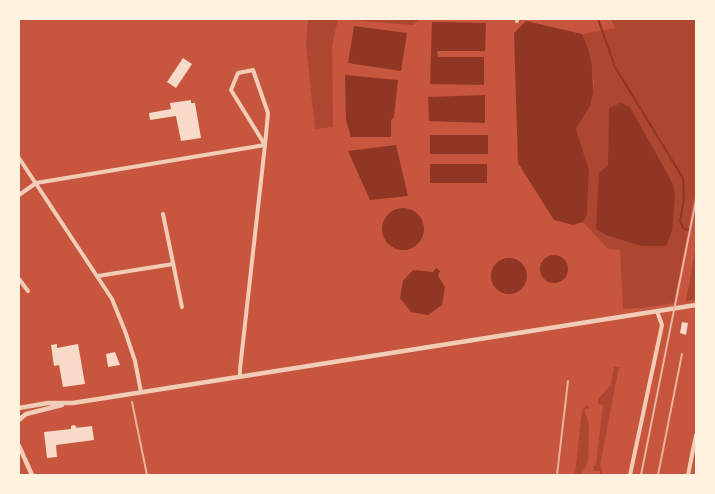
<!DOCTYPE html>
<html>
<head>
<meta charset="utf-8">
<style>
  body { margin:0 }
  #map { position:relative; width:715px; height:494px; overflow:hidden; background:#c8553d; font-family:"Public Sans",sans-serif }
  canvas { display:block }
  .frame { position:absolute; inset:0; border:20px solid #fff3e0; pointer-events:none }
</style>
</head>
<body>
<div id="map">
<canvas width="715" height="494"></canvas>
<div class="frame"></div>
</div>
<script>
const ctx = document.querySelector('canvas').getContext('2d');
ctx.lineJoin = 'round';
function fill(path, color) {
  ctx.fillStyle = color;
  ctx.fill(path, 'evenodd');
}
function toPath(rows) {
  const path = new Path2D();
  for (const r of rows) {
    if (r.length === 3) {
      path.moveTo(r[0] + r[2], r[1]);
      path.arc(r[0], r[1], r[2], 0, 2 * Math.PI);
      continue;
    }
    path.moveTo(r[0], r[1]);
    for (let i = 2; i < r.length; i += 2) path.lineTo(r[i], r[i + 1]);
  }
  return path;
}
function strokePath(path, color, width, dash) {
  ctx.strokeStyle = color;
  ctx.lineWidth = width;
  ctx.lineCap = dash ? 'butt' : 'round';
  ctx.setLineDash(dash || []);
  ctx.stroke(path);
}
const green = toPath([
  [308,19,420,19,413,25,338,19,332,46,333,127,315,129,306,44],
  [611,19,696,19,696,189,674,303,643,308,623,309,620,250,608,249,583,222,587,214,589,170,576,129,590,106,594,84,589,51,582,34,615,28],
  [696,245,696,300,686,301],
  [614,367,619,367,600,465,603,475,594,475,600,474,600,471,594,471,593,466,596,464,603,405,598,404,598,399,611,385],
  [586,405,590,408,585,409,585,413,589,423,588,462,581,475,575,475,582,410]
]);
const water = toPath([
  [526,21,582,34,589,51,592,67,593,93,590,106,576,129,589,170,587,214,583,222,573,225,554,220,518,163,514,33],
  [432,22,486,23,485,51,437,51,438,57,484,57,484,85,430,84],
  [354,26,407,33,401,71,348,63],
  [345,75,398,80,394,117,391,120,391,137,351,137,346,120],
  [485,95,485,123,429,121,428,97],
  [621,103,630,107,673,184,675,197,672,231,666,246,642,246,606,235,596,229,599,173,608,165,609,108],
  [430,135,488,135,488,154,430,154],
  [396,145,408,196,370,200,348,151],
  [430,164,487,164,487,183,430,183],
  [403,229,21],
  [554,269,14],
  [509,276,18],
  [436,268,440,271,438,276,445,287,442,305,428,315,411,312,400,298,403,281,413,270,433,272]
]);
const stream = toPath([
  [598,19,615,67,683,178,684,199,680,221,683,228,688,230]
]);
const building = toPath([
  [183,58,192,64,176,88,167,82],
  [191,100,191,103,195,103,201,138,181,141,176,116,150,120,149,113,171,109,170,103],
  [682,322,688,323,686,335,680,333],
  [57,344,57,348,78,344,85,384,63,387,59,365,54,366,51,345],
  [115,352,120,365,108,367,106,354],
  [74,425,77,427,75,428,92,426,94,440,56,445,57,457,47,458,44,432,71,429,71,426]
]);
const minor = toPath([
  [517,19,517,21],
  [19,158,112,299,125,331,135,361,141,392],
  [19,195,36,183,265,145],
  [163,214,182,307],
  [98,276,173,264],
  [19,279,28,291],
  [240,377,240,369,265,145,268,113,253,70,238,73,231,90,265,145],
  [630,475,662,325,657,311],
  [688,475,696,435]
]);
const tertiary = toPath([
  [19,408,48,403,73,403,696,305],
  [19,420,26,414,62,405],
  [19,446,32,475]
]);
const rail = toPath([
  [132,402,147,475],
  [557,475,568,381],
  [641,475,696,200],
  [658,475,682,354]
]);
fill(green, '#ae4732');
fill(water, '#8f3625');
strokePath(stream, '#8f3625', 2);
fill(building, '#f7dbc8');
strokePath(minor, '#f1ccb7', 4);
strokePath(tertiary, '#f1ccb7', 4.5);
strokePath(rail, '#e9b49f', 2);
</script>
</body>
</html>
